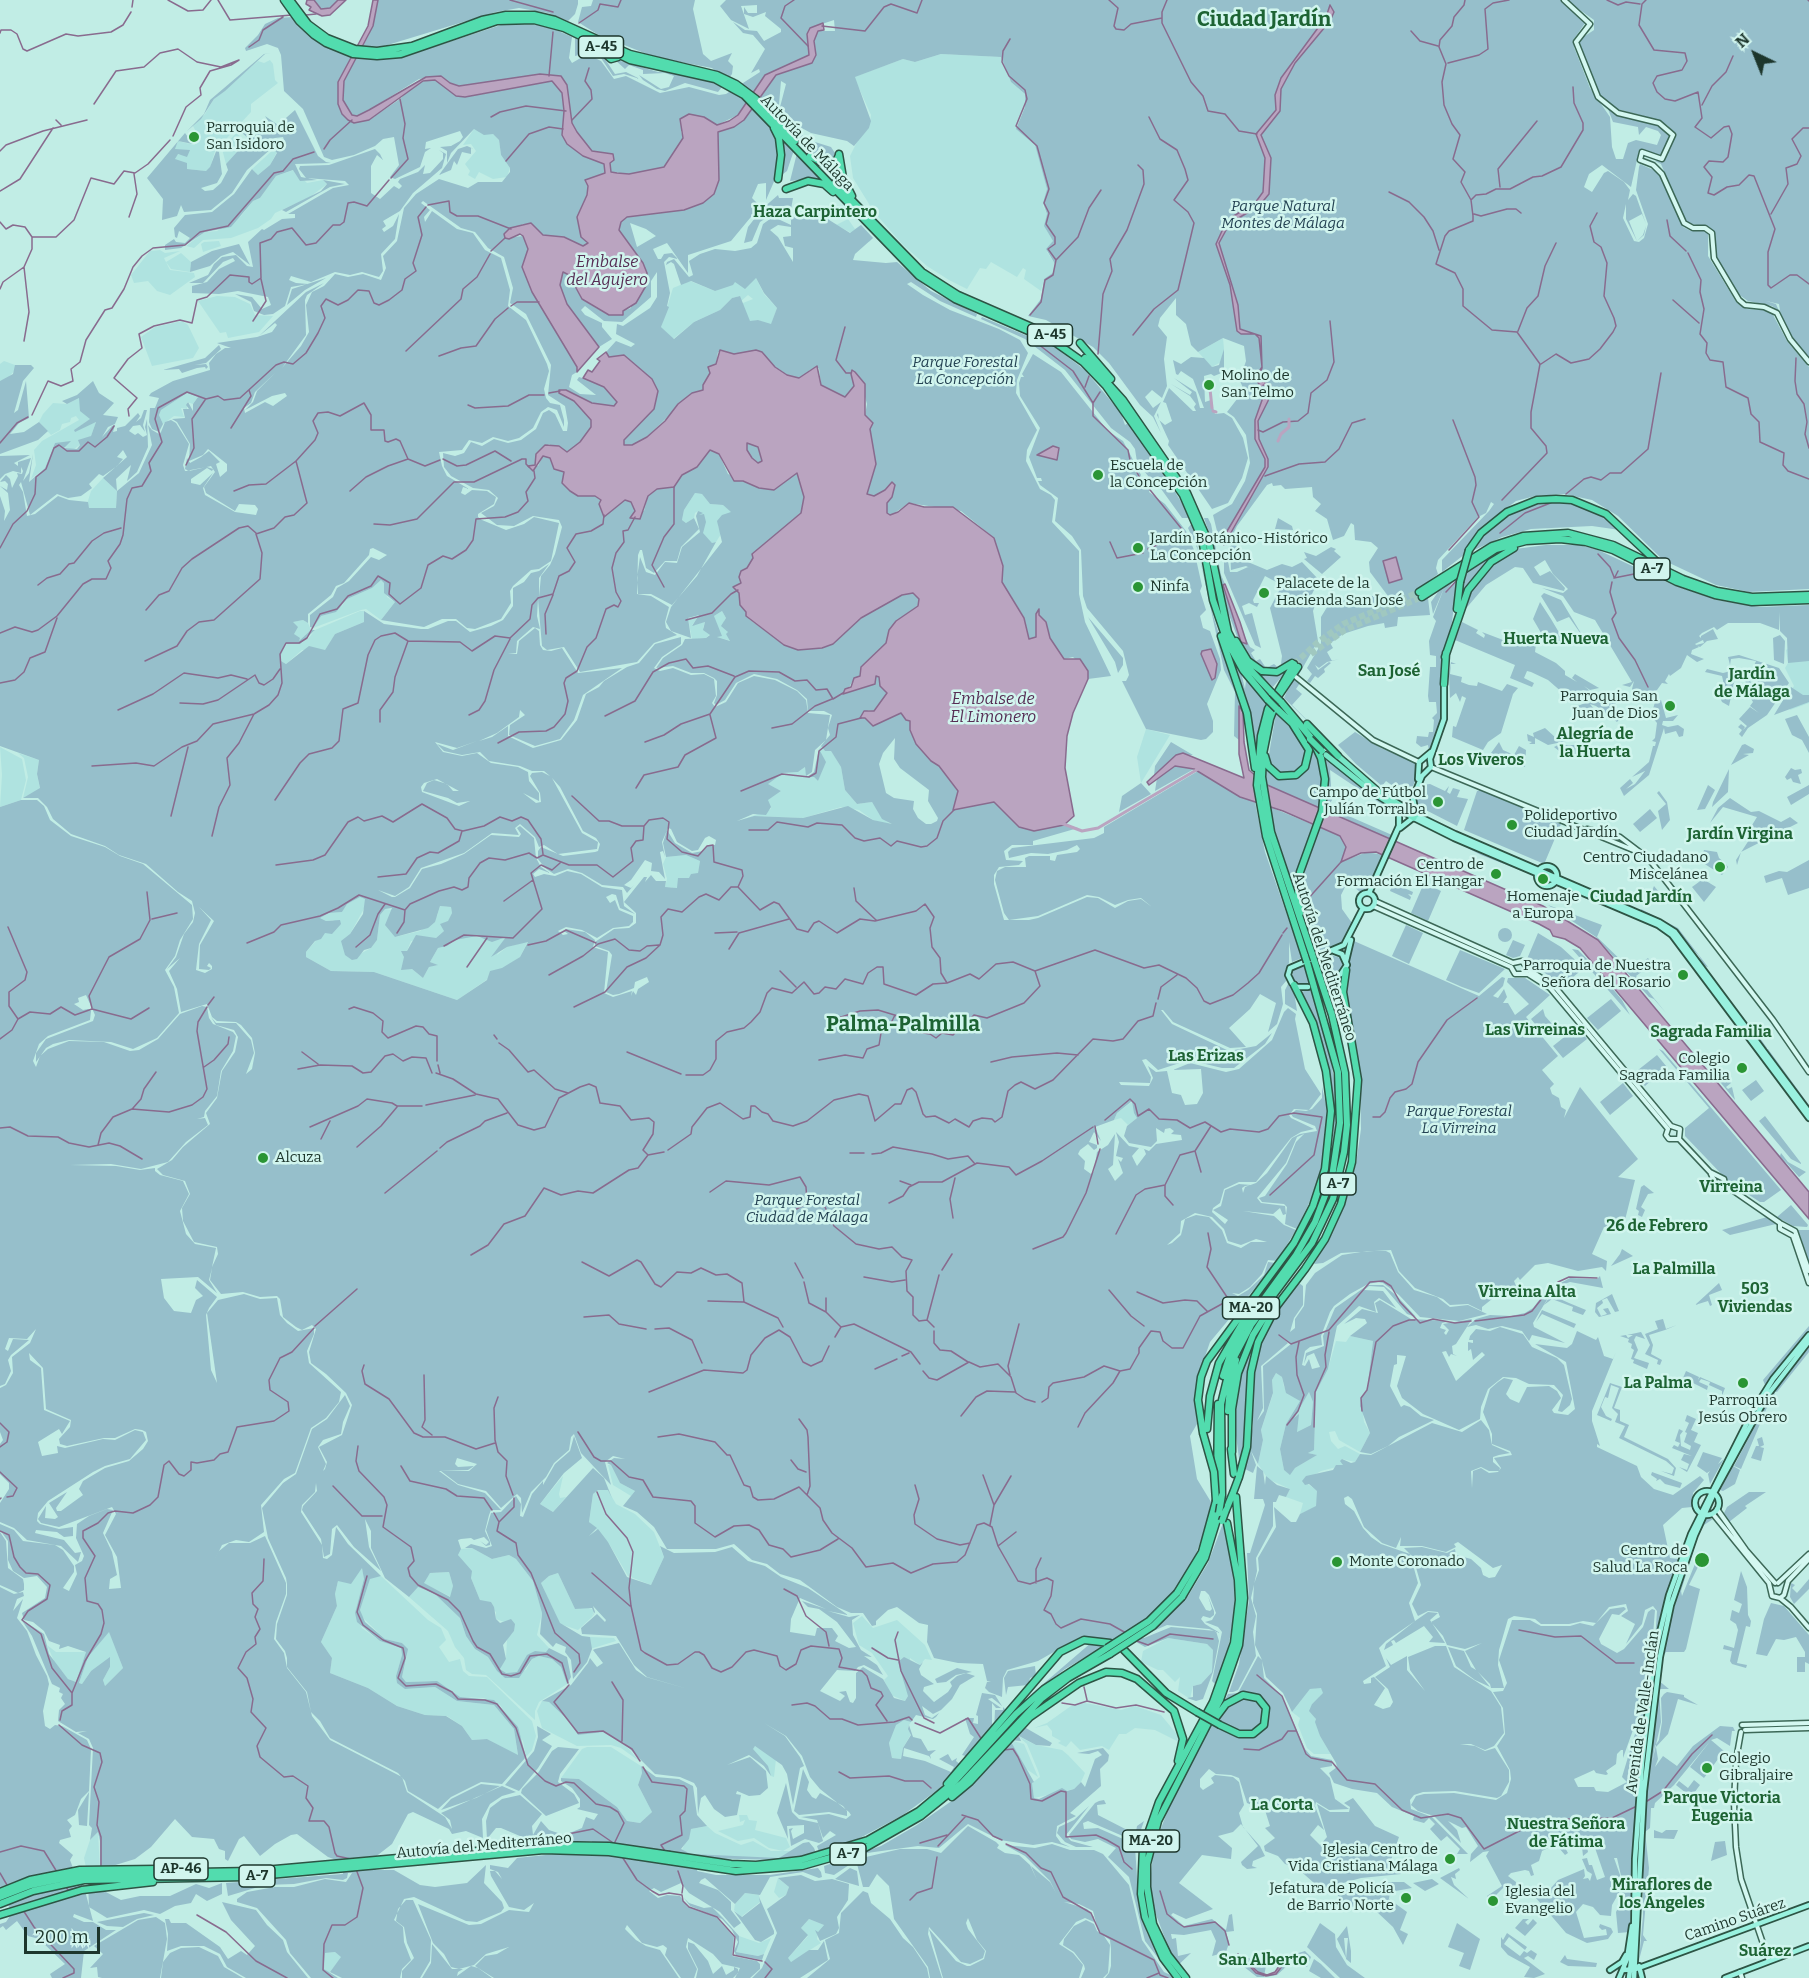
<!DOCTYPE html>
<html>
<head>
<meta charset="utf-8">
<style>
  body { margin:0 }
  #map { position:relative; width:1809px; height:1978px; overflow:hidden; background:#c1ede5; font-family:Bitter,serif }
  canvas { display:block }
  .north { position:absolute; left:1725px; top:24px; width:60px; height:60px; -webkit-text-stroke:4px #d1f5ee; paint-order:stroke; rotate:317deg; font-size:16px; font-weight:700; line-height:24px; text-align:center; color:#1d362c }
  .north::after { content:''; display:block; margin:auto; width:21px; height:27px; background:#1d362c; clip-path:polygon(50% 0,100% 100%,50% 72%,0 100%) }
  .scale { position:absolute; left:24px; top:1927px; width:76px; height:27px; box-sizing:border-box; border:3px solid #1d362c; border-top:0; padding-left:8px; font-size:18px; line-height:21px; white-space:nowrap; color:#1d362c; -webkit-text-stroke:4px #d1f5ee; paint-order:stroke }
</style>
</head>
<body>
<div id="map">
<canvas width="1809" height="1978"></canvas>
<div class="north">N</div>
<div class="scale">200 m</div>
</div>
<script>
const ctx = document.querySelector('canvas').getContext('2d');
ctx.lineJoin = 'round';
function fill(path, color) {
  ctx.fillStyle = color;
  ctx.fill(path, 'evenodd');
}
function toPath(rows) {
  const path = new Path2D();
  for (const r of rows) {
    if (r.length === 3) {
      path.moveTo(r[0] + r[2], r[1]);
      path.arc(r[0], r[1], r[2], 0, 2 * Math.PI);
      continue;
    }
    path.moveTo(r[0], r[1]);
    for (let i = 2; i < r.length; i += 2) path.lineTo(r[i], r[i + 1]);
  }
  return path;
}
function strokePath(path, color, width, dash) {
  ctx.strokeStyle = color;
  ctx.lineWidth = width;
  ctx.lineCap = dash ? 'butt' : 'round';
  ctx.setLineDash(dash || []);
  ctx.stroke(path);
}
function write(font, color, halo, rows, align = 'center') {
  ctx.font = font + ' Bitter,serif';
  ctx.lineWidth = 5;
  ctx.setLineDash([]);
  ctx.textBaseline = 'middle';
  ctx.strokeStyle = halo;
  ctx.fillStyle = color;
  for (const [text, x, y, turn = 0] of rows) {
    ctx.save();
    ctx.translate(x, y);
    ctx.rotate((+turn || 0) * Math.PI / 180);
    ctx.textAlign = isNaN(turn) ? turn : align;
    if (halo) ctx.strokeText(text, 0, 0);
    ctx.fillText(text, 0, 0);
    ctx.restore();
  }
}
const farmland = toPath([
  [941,54,1001,57,1011,82,1025,94,1025,107,1016,125,1035,145,1047,189,1043,206,1047,214,1046,229,1053,241,1047,252,1055,264,1054,272,1044,279,1041,291,1024,279,1026,270,1023,268,1017,277,991,262,986,269,980,268,967,289,949,280,927,266,903,245,874,212,853,178,850,156,859,138,869,128,871,115,854,77,903,59,915,62],
  [258,61,264,63,270,60,273,64,275,80,278,83,251,104,251,112,215,151,210,168,206,171,186,169,175,159,177,154,182,155,175,149,178,141,194,145,199,142,200,139,193,126,205,114,214,99],
  [474,129,493,134,499,140,501,155,510,168,507,177,493,179,479,172,475,179,468,175,470,171,465,164,476,151,471,144,463,145],
  [236,133,246,142,226,164,222,149],
  [274,149,277,152,270,165,258,175,252,169],
  [294,170,307,183,323,180,327,184,310,197,275,213,271,219,258,228,231,238,203,240,194,248,186,246,205,232,217,231,241,216,253,201,260,198,276,176],
  [848,219,855,229,861,225,873,238,869,242,836,225],
  [219,241,221,246,203,252,201,244,204,242],
  [160,250,165,253,180,251,164,258,170,270,194,273,195,277,170,295,157,291,148,281,134,283,131,275,150,251],
  [181,253,191,262,190,272,171,269,166,262],
  [756,278,764,294,777,308,771,325,758,320,750,322,743,309,743,303,753,299,748,295,740,302,740,296,732,298,720,310,694,322,673,339,661,327,673,288,690,281,715,291,735,281],
  [217,296,235,297,250,304,255,315,273,316,259,332,228,338,226,332,220,333,198,301],
  [182,321,188,325,199,348,193,358,152,366,141,337,155,327],
  [1223,338,1224,349,1221,362,1212,367,1198,352],
  [4,361,15,365,15,370,8,378,0,381,0,364],
  [187,393,198,397,193,404,187,402,187,409,181,408,184,417,174,416,163,424,159,415,161,410],
  [79,398,91,419,74,430,96,422,91,436,73,450,63,447,66,443,55,443,45,468,31,479,36,465,34,450,42,441,79,420,76,416,71,418,70,422,62,424,60,430,51,435,39,422,43,414,53,403,67,404],
  [103,478,117,491,116,508,89,508,87,504,91,491],
  [695,493,702,494,710,504,723,505,732,512,718,526,721,534,716,542,712,543,702,533,704,515,700,516,698,511,695,513,694,518,686,523,682,520,684,510],
  [381,580,384,583,387,597,395,602,381,620,366,609,361,610,313,628,320,616,328,614,342,606,347,599,372,588],
  [360,611,364,611,364,622,335,634,325,650,302,650,286,664,281,661,281,655,286,644,308,639,315,630],
  [722,611,726,618,724,621,731,641,717,637,714,616],
  [700,615,692,625,705,622,703,628,710,634,706,638,692,639,688,618],
  [303,620,308,623,311,630,299,641,294,634,292,622],
  [1809,633,1809,703,1790,710,1783,700,1794,686,1785,668,1788,663,1786,650],
  [1146,729,1170,735,1141,783,1137,757],
  [821,746,825,751,831,751,835,757,841,767,845,790,857,804,872,802,882,818,892,825,873,820,859,810,841,807,803,818,754,816,737,822,771,809,767,800,781,791,767,784,783,773,798,772,805,767,807,777,814,777,818,781,825,762,819,749],
  [0,747,22,759,26,780,21,800,0,807,2,775],
  [18,753,39,760,37,774,40,789,23,798,28,777,24,758],
  [686,855,700,861,698,873,677,888,665,887,667,879,663,864,666,857],
  [360,897,365,899,366,905,350,934,358,955,371,948,377,940,380,915,385,909,393,910,395,937,420,931,437,916,440,906,451,907,452,913,444,931,436,938,411,941,407,951,412,969,423,978,429,967,437,965,430,962,438,948,447,946,455,940,472,936,487,939,506,937,497,955,507,947,528,941,520,957,457,1000,374,972,331,971,306,957,306,952,334,920,326,921,320,918,329,913,342,912,346,904],
  [1133,1101,1137,1118,1128,1125,1121,1118,1114,1120,1117,1113],
  [1350,1336,1373,1341,1367,1391,1361,1397,1364,1422,1370,1433,1360,1452,1339,1440,1335,1431,1329,1432,1331,1441,1338,1449,1345,1446,1360,1454,1355,1462,1342,1459,1344,1465,1321,1471,1303,1481,1318,1491,1316,1507,1300,1514,1303,1503,1286,1497,1290,1489,1268,1479,1258,1464,1263,1440,1261,1430,1273,1394,1272,1380,1276,1373,1282,1377,1284,1387,1300,1401,1286,1424,1280,1449,1284,1470,1290,1474,1295,1468,1316,1455,1308,1453,1314,1449,1316,1392,1328,1369,1336,1341,1346,1342],
  [1309,1392,1313,1402,1311,1425,1297,1432,1292,1421],
  [608,1465,611,1465,620,1483,635,1491,631,1496,613,1485],
  [563,1476,559,1494,560,1498,566,1497,553,1512,540,1504],
  [598,1490,608,1490,616,1504,635,1514,654,1532,664,1557,651,1585,628,1576,608,1542,589,1522,593,1494],
  [472,1548,492,1559,509,1555,516,1559,533,1581,542,1613,537,1635,549,1648,546,1652,535,1651,517,1672,505,1673,500,1668,506,1659,507,1639,514,1631,504,1622,496,1619,496,1612,480,1600,471,1578,458,1555,461,1549],
  [362,1566,364,1579,355,1613,362,1628,380,1641,401,1648,402,1655,396,1676,405,1689,435,1687,457,1701,494,1705,514,1729,518,1756,487,1739,472,1740,462,1726,447,1716,425,1715,397,1706,368,1688,330,1673,332,1658,321,1642,337,1606,335,1594,338,1581],
  [449,1572,453,1586,451,1597,423,1583,430,1573],
  [558,1573,575,1609,586,1607,594,1610,592,1617,578,1630,560,1624,541,1583,549,1576],
  [374,1576,381,1576,428,1620,441,1628,446,1640,439,1647,449,1662,460,1659,463,1671,469,1676,487,1677,532,1721,536,1736,532,1750,526,1757,523,1741,500,1705,484,1698,460,1697,430,1681,406,1682,402,1677,407,1656,402,1643,385,1639,362,1617,360,1610,370,1579],
  [417,1587,435,1594,448,1605,460,1618,466,1636,475,1649,488,1657,497,1671,505,1678,526,1670,532,1659,539,1656,552,1659,561,1667,567,1684,539,1702,535,1711,535,1720,486,1675,472,1674,466,1670,464,1658,455,1647,448,1631,409,1597],
  [862,1616,873,1628,897,1620,925,1645,932,1660,925,1659,920,1665,910,1658,908,1696,905,1701,891,1695,884,1680,888,1676,872,1653,859,1645,853,1623],
  [109,1631,123,1668,105,1686,103,1680,110,1667,91,1671,82,1684,79,1683,88,1657],
  [590,1637,614,1638,616,1641,590,1649],
  [1168,1638,1207,1644,1213,1650,1212,1672,1201,1684,1193,1686,1190,1699,1178,1691,1180,1677,1175,1682,1163,1670,1158,1670,1141,1662,1143,1651],
  [47,1645,56,1652,86,1652,76,1682,68,1679,54,1661],
  [1321,1687,1324,1693,1312,1704,1320,1736,1331,1754,1314,1754,1307,1748,1298,1725,1300,1718,1292,1712,1310,1689],
  [542,1701,549,1702,570,1722,578,1735,604,1732,624,1743,639,1761,621,1748,611,1745,577,1746,542,1728,537,1711],
  [1085,1703,1121,1710,1135,1706,1161,1715,1180,1738,1179,1742,1155,1730,1135,1728,1126,1734,1119,1734,1109,1750,1102,1746,1080,1750,1071,1741,1066,1747,1058,1743,1061,1741,1052,1736,1052,1731,1047,1725,1034,1728,1047,1723,1071,1706],
  [904,1720,911,1722,908,1727,911,1734,903,1748,901,1759,892,1758,889,1743,895,1725],
  [1018,1736,1036,1745,1062,1750,1068,1755,1085,1773,1081,1782,1074,1789,1034,1798,1032,1783,1040,1777,1039,1773,1027,1744],
  [1010,1740,1024,1744,1038,1777,1025,1768],
  [755,1746,776,1759,774,1777,771,1776,752,1749],
  [587,1747,611,1747,641,1766,642,1773,638,1785,652,1812,640,1823,627,1821,617,1807,579,1779,561,1778,582,1749],
  [739,1815,747,1815,749,1820,757,1821,755,1830,786,1838,790,1847,783,1851,769,1848,754,1838,738,1841,718,1831,743,1825,745,1820,740,1822],
  [707,1826,715,1833,741,1845,753,1841,771,1851,791,1851,780,1858,737,1858,691,1854,682,1850,691,1829],
  [98,1832,100,1870,98,1877,88,1877,84,1858,90,1840],
  [778,1878,789,1887,786,1895,779,1898,774,1892],
  [745,1893,759,1895,760,1902,741,1917,734,1910,735,1904],
  [809,1919,824,1925,818,1932,817,1939,821,1943,791,1962,787,1959,808,1936,801,1928],
  [739,1936,759,1943,771,1938,764,1954,758,1956,736,1952],
  [335,1952,342,1957,329,1973,324,1969,325,1953]
]);
const green = toPath([
  [314,0,338,0,330,8,321,9],
  [378,0,578,0,578,4,575,14,568,21,548,13,519,8,496,12,381,47,377,49,377,58,406,56,504,24,545,25,572,37,569,58,572,63,584,56,591,56,601,61,614,79,626,76,660,93,689,87,719,95,726,94,760,72,759,69,751,73,765,49,753,35,743,33,733,22,745,30,757,31,764,41,781,32,781,29,765,16,766,12,753,17,744,14,744,7,748,13,757,13,757,5,741,6,749,29,731,20,720,6,726,0,1561,0,1585,23,1574,39,1574,47,1590,88,1610,117,1612,147,1616,159,1623,159,1628,143,1636,140,1657,145,1661,135,1658,131,1646,127,1639,135,1638,127,1613,122,1608,109,1630,118,1659,125,1671,135,1661,157,1639,151,1631,187,1602,165,1589,174,1584,187,1592,192,1604,173,1608,171,1624,182,1630,190,1628,200,1633,194,1636,196,1646,224,1642,214,1629,221,1637,241,1643,235,1646,226,1644,235,1637,241,1626,219,1626,204,1623,218,1634,241,1639,242,1644,238,1648,224,1636,190,1639,167,1640,164,1658,172,1683,227,1691,231,1702,229,1708,233,1708,256,1737,303,1747,309,1763,310,1772,313,1787,341,1809,367,1809,589,1749,592,1716,585,1663,560,1618,516,1592,500,1564,494,1535,496,1516,501,1482,527,1465,554,1442,572,1442,560,1489,511,1494,504,1491,502,1486,513,1478,517,1438,560,1436,568,1438,574,1418,589,1424,598,1497,553,1480,570,1460,600,1462,576,1454,580,1446,592,1457,580,1452,622,1441,668,1442,719,1429,751,1428,745,1421,747,1416,743,1417,736,1428,737,1429,732,1433,732,1434,720,1432,718,1437,713,1436,702,1429,702,1428,696,1430,667,1436,667,1436,656,1430,655,1429,641,1436,621,1433,617,1444,588,1433,614,1431,602,1438,592,1428,598,1430,615,1398,617,1397,626,1385,628,1384,623,1368,626,1343,634,1332,642,1329,641,1333,648,1327,652,1332,661,1339,659,1327,662,1319,668,1315,665,1318,670,1329,662,1331,663,1324,669,1325,672,1318,678,1315,676,1310,683,1307,681,1312,674,1307,668,1321,644,1321,617,1329,604,1363,596,1388,596,1370,572,1369,562,1378,548,1371,542,1355,540,1354,525,1351,523,1344,536,1333,540,1327,519,1315,511,1321,504,1313,497,1312,487,1285,489,1281,485,1273,486,1272,483,1267,485,1237,526,1227,546,1220,543,1213,515,1232,504,1245,481,1250,463,1246,435,1234,417,1227,412,1244,390,1240,381,1244,380,1243,370,1246,361,1244,346,1223,338,1198,352,1191,345,1186,324,1176,315,1176,298,1160,318,1158,326,1167,337,1164,359,1167,386,1162,398,1152,390,1145,397,1153,408,1161,402,1154,416,1161,433,1153,417,1140,405,1109,363,1093,347,1046,320,1028,316,1041,299,1044,279,1054,272,1055,264,1046,249,1053,241,1044,226,1047,214,1043,203,1047,189,1035,145,1016,129,1025,107,1025,94,1011,82,1001,57,941,54,915,62,903,59,855,77,871,121,869,128,854,146,847,141,811,133,781,117,779,111,786,84,781,81,778,116,807,139,801,142,765,105,779,149,776,177,766,200,766,183,758,184,752,198,760,206,731,241,688,255,688,273,667,243,653,249,658,259,661,259,664,254,672,253,678,259,669,257,664,262,670,293,667,306,669,307,661,327,674,339,694,322,720,310,732,298,740,296,750,321,758,320,771,324,777,308,764,293,756,278,745,289,735,282,733,285,715,291,691,281,681,285,674,264,671,262,666,265,667,262,674,259,689,277,693,275,689,261,700,254,715,249,735,251,751,248,757,243,763,224,770,219,778,219,791,225,791,220,785,216,769,216,760,222,752,241,744,243,748,227,762,209,778,195,779,198,793,198,790,215,826,218,850,233,861,225,873,238,855,254,853,260,886,263,897,262,931,291,977,314,976,317,940,301,911,282,907,284,923,295,950,310,999,329,1020,340,1028,353,1017,380,1016,393,1037,430,1027,450,1026,461,1040,489,1051,495,1055,500,1052,522,1079,551,1079,594,1085,622,1111,676,1088,679,1088,671,1073,657,1064,659,1050,638,1046,623,1036,614,1036,637,1029,639,1024,617,1002,582,1003,566,994,538,961,511,909,503,890,516,887,513,887,503,892,497,892,483,885,490,874,496,866,494,876,464,865,415,867,404,864,393,851,374,854,386,845,397,821,385,819,368,810,370,800,379,787,375,753,351,735,354,718,352,716,364,704,390,692,393,647,437,632,445,624,445,624,440,654,409,652,379,624,355,609,357,606,352,616,341,631,347,635,344,616,334,617,324,623,326,650,308,657,297,657,272,651,281,651,297,622,322,604,321,585,306,581,310,585,315,602,323,602,327,612,339,599,347,567,304,560,285,563,271,569,275,582,299,596,308,609,315,622,315,623,311,631,308,636,253,619,230,621,222,627,217,684,210,717,146,718,132,744,120,776,75,816,55,814,41,818,31,835,31,834,20,810,28,807,35,809,55,765,75,738,115,717,125,704,117,681,131,683,138,664,167,629,174,611,172,585,181,588,186,587,195,577,217,588,244,583,246,564,237,543,235,523,224,505,238,523,236,528,249,522,267,532,292,577,367,577,372,572,375,569,387,580,394,596,395,577,380,579,377,592,381,604,387,617,402,614,406,604,406,586,401,566,390,560,393,574,401,591,420,591,427,580,442,567,452,552,447,549,444,535,465,529,466,538,466,543,456,550,458,564,471,562,483,570,491,578,496,595,496,601,500,604,517,625,500,631,501,635,511,644,511,648,496,657,489,674,487,682,475,697,466,710,450,719,454,728,474,759,488,797,472,804,497,801,513,752,554,753,558,739,592,749,619,784,645,833,644,861,618,902,594,913,593,919,599,918,606,896,621,889,630,886,643,861,667,860,676,852,682,846,693,867,686,876,676,879,677,887,693,874,711,868,710,865,718,873,726,901,713,910,721,910,730,916,744,931,761,939,766,958,792,954,809,994,802,1019,827,1034,831,1065,824,1078,828,1033,841,1033,845,1012,845,1004,851,1006,860,1023,861,1019,865,999,867,994,875,994,884,1004,920,1029,920,1038,918,1087,897,1098,898,1115,908,1128,901,1141,899,1152,907,1141,898,1128,900,1115,905,1099,897,1087,895,1038,916,1009,920,1004,913,995,880,997,871,1005,867,1026,867,1025,858,1029,856,1050,856,1050,860,1055,861,1057,855,1077,852,1080,849,1077,845,1067,850,1048,854,1031,853,1009,858,1008,852,1012,848,1094,838,1104,833,1104,827,1198,771,1240,797,1255,802,1265,852,1302,958,1292,962,1289,942,1289,963,1285,970,1286,981,1281,987,1283,1004,1277,1024,1268,1032,1276,1003,1260,994,1250,1009,1229,1028,1246,1047,1230,1048,1173,1022,1163,1010,1161,1010,1172,1024,1229,1051,1256,1046,1272,1033,1265,1044,1234,1068,1222,1068,1189,1060,1158,1070,1146,1059,1142,1060,1151,1077,1150,1083,1119,1082,1121,1085,1149,1086,1153,1078,1148,1066,1156,1072,1167,1071,1172,1093,1181,1095,1185,1105,1197,1104,1203,1093,1201,1069,1173,1070,1190,1063,1226,1072,1239,1069,1272,1040,1284,1012,1288,1008,1296,1014,1295,1019,1305,1069,1321,1094,1309,1110,1294,1109,1289,1115,1291,1118,1314,1129,1301,1132,1291,1138,1256,1182,1239,1182,1224,1189,1220,1203,1213,1208,1212,1212,1225,1224,1228,1220,1213,1210,1221,1206,1225,1190,1239,1184,1251,1185,1245,1186,1242,1188,1243,1193,1245,1187,1256,1183,1267,1173,1292,1138,1300,1134,1317,1131,1315,1126,1293,1117,1291,1114,1296,1110,1306,1111,1312,1109,1322,1098,1322,1087,1327,1109,1325,1149,1317,1186,1297,1229,1285,1224,1287,1207,1284,1204,1262,1202,1259,1198,1265,1196,1287,1164,1296,1142,1304,1134,1297,1137,1286,1163,1257,1198,1261,1203,1285,1206,1286,1214,1283,1215,1280,1208,1273,1214,1243,1211,1274,1216,1284,1225,1296,1230,1277,1261,1268,1260,1262,1274,1250,1287,1239,1294,1232,1293,1238,1296,1248,1290,1264,1275,1268,1262,1276,1263,1210,1342,1199,1374,1195,1397,1197,1424,1190,1436,1197,1479,1211,1502,1206,1526,1195,1557,1175,1591,1184,1598,1188,1596,1208,1563,1223,1523,1234,1568,1235,1607,1227,1655,1216,1685,1212,1681,1222,1632,1218,1627,1205,1622,1212,1620,1216,1613,1209,1595,1205,1591,1201,1591,1199,1598,1206,1610,1210,1611,1212,1609,1208,1596,1214,1611,1214,1615,1210,1618,1203,1616,1201,1619,1205,1624,1220,1633,1209,1629,1167,1625,1144,1635,1133,1630,1144,1638,1171,1627,1216,1631,1219,1641,1213,1672,1203,1699,1196,1701,1187,1698,1193,1697,1193,1686,1201,1684,1212,1672,1213,1650,1207,1644,1168,1638,1145,1647,1124,1635,1113,1641,1096,1638,1075,1640,1038,1661,1007,1670,1003,1678,1002,1697,989,1692,985,1688,987,1682,991,1682,987,1681,983,1664,958,1663,934,1658,927,1642,928,1625,919,1623,897,1607,888,1610,876,1621,876,1625,872,1626,863,1613,851,1613,837,1607,800,1580,780,1574,767,1564,752,1560,734,1544,716,1549,667,1549,654,1527,637,1512,623,1506,635,1491,620,1483,611,1465,607,1463,614,1458,625,1459,613,1456,605,1462,611,1485,581,1453,574,1434,571,1437,569,1450,554,1463,546,1477,531,1492,522,1513,521,1498,517,1494,501,1508,486,1491,458,1484,441,1471,469,1471,477,1464,457,1458,455,1464,458,1467,474,1466,468,1470,439,1471,458,1485,485,1493,501,1510,491,1510,489,1515,485,1531,490,1542,490,1545,486,1546,480,1541,486,1545,489,1542,484,1537,474,1540,471,1538,461,1539,458,1540,461,1549,458,1555,472,1571,471,1578,480,1600,491,1602,494,1607,496,1619,500,1623,511,1619,515,1624,514,1631,503,1645,506,1659,500,1669,506,1673,517,1672,527,1655,535,1651,546,1652,549,1648,567,1657,571,1677,567,1684,561,1667,552,1659,539,1656,532,1659,519,1678,505,1678,497,1671,488,1657,475,1649,466,1636,460,1618,435,1594,418,1587,409,1597,385,1578,371,1548,371,1531,365,1519,369,1547,381,1571,354,1547,337,1525,332,1529,330,1554,324,1557,321,1539,302,1510,303,1506,317,1491,316,1483,315,1492,302,1505,301,1512,322,1545,323,1558,327,1559,332,1555,336,1527,348,1544,381,1576,370,1579,360,1610,365,1622,385,1639,402,1643,408,1649,402,1677,406,1682,437,1681,460,1697,494,1700,518,1727,526,1757,502,1784,481,1782,451,1797,438,1809,408,1791,405,1781,398,1773,330,1738,320,1721,311,1712,307,1692,287,1667,287,1658,285,1651,276,1639,277,1624,287,1595,287,1584,286,1578,268,1538,262,1508,283,1483,296,1474,312,1429,327,1419,345,1395,350,1406,343,1422,341,1434,323,1440,318,1447,326,1464,323,1471,325,1469,327,1462,319,1447,342,1435,352,1405,346,1393,326,1374,311,1363,309,1352,316,1329,312,1325,302,1330,296,1327,283,1317,280,1299,277,1296,260,1297,243,1292,221,1294,210,1280,212,1268,209,1280,217,1293,198,1277,161,1279,164,1298,174,1311,191,1313,196,1300,203,1296,195,1288,197,1280,217,1297,209,1308,206,1315,211,1370,217,1383,207,1313,218,1300,244,1294,260,1299,277,1298,280,1315,287,1323,298,1331,314,1328,314,1334,307,1351,309,1363,341,1392,339,1402,326,1418,311,1428,295,1473,284,1479,261,1505,264,1532,249,1542,236,1540,222,1545,215,1559,219,1551,229,1543,250,1543,265,1536,286,1583,286,1594,276,1622,274,1639,284,1653,287,1668,306,1692,312,1716,330,1740,402,1777,407,1792,445,1817,452,1829,450,1820,441,1813,502,1786,516,1792,502,1796,490,1804,482,1819,483,1838,466,1831,452,1834,449,1829,413,1812,408,1814,392,1844,374,1858,376,1870,394,1870,420,1885,435,1887,467,1883,486,1865,484,1883,502,1902,504,1908,501,1912,477,1922,466,1921,414,1897,404,1899,394,1920,403,1927,404,1942,411,1960,402,1969,400,1978,342,1978,330,1972,341,1957,335,1952,325,1953,324,1969,338,1978,311,1978,290,1953,286,1940,257,1908,237,1902,237,1899,247,1892,275,1887,294,1887,325,1879,346,1882,352,1873,348,1873,347,1878,343,1880,326,1878,294,1884,265,1885,228,1896,226,1883,343,1874,342,1862,328,1857,297,1834,291,1835,275,1844,260,1856,244,1836,239,1839,228,1861,225,1859,225,1851,219,1849,214,1839,192,1837,175,1819,151,1847,135,1859,109,1867,109,1881,117,1882,104,1884,104,1891,121,1900,140,1896,170,1896,196,1884,209,1888,222,1883,222,1894,207,1901,196,1894,191,1903,175,1906,160,1914,144,1910,107,1918,89,1907,88,1882,98,1877,100,1870,100,1841,98,1832,90,1840,92,1828,89,1825,93,1748,89,1739,78,1733,87,1731,76,1732,58,1721,59,1710,65,1704,61,1698,63,1694,59,1692,60,1688,52,1684,32,1636,21,1619,44,1634,49,1654,68,1679,76,1682,86,1652,68,1646,59,1649,60,1645,49,1641,44,1631,33,1622,24,1620,22,1613,45,1598,47,1587,37,1576,24,1578,13,1571,8,1560,8,1541,0,1530,0,1524,14,1530,23,1541,55,1545,63,1550,74,1566,74,1572,63,1588,69,1591,77,1574,75,1565,82,1561,84,1556,76,1538,77,1524,89,1516,107,1509,113,1510,103,1533,112,1552,117,1575,110,1579,109,1589,121,1588,117,1557,105,1535,116,1514,112,1507,59,1527,41,1523,38,1519,46,1506,45,1518,55,1519,58,1517,49,1503,67,1492,56,1508,57,1511,61,1511,83,1495,79,1489,83,1481,105,1468,129,1461,143,1449,148,1441,146,1432,142,1430,135,1429,115,1438,104,1438,67,1446,60,1444,59,1439,70,1427,71,1420,46,1409,43,1368,29,1353,30,1360,41,1368,44,1410,70,1421,62,1434,59,1429,38,1442,42,1456,58,1453,57,1446,65,1448,103,1439,115,1440,135,1430,143,1432,146,1440,130,1459,105,1466,93,1472,48,1501,38,1513,37,1521,40,1524,59,1529,73,1527,73,1536,64,1537,57,1532,36,1530,35,1533,64,1540,75,1553,81,1552,78,1562,61,1546,27,1540,14,1528,0,1522,0,1503,9,1489,9,1483,0,1474,0,1444,3,1440,0,1432,0,1388,6,1385,13,1373,12,1357,30,1343,36,1329,27,1339,9,1338,5,1349,8,1351,13,1339,29,1340,11,1355,8,1360,11,1371,5,1384,0,1386,0,807,21,800,37,800,44,806,50,820,71,836,105,847,120,856,143,864,192,905,193,919,180,940,175,956,165,970,174,987,179,1013,157,1038,133,1049,111,1042,69,1040,53,1044,46,1048,36,1062,36,1053,46,1039,93,1021,95,1015,86,995,78,998,79,1002,74,1004,83,1010,88,1009,91,1011,90,1020,48,1036,39,1044,33,1061,36,1067,40,1056,48,1049,69,1041,104,1042,130,1051,139,1050,158,1039,180,1014,202,1006,207,1007,209,1018,213,1024,233,1032,236,1036,233,1051,221,1071,217,1096,205,1111,204,1117,197,1119,205,1118,208,1125,186,1142,168,1162,141,1169,111,1164,70,1165,116,1166,140,1170,155,1168,155,1171,160,1175,183,1181,189,1194,180,1211,186,1234,195,1244,216,1248,212,1267,218,1254,217,1247,194,1242,183,1221,182,1208,190,1194,185,1181,163,1175,157,1169,172,1160,183,1147,210,1124,206,1113,217,1098,222,1071,235,1052,238,1037,234,1030,216,1025,211,1017,216,1023,236,1023,251,1040,254,1053,246,1074,252,1069,255,1053,252,1038,241,1025,236,1022,217,1021,212,1017,207,1004,181,1012,177,989,169,971,180,958,167,969,176,957,184,934,193,922,195,913,192,901,178,892,146,864,119,855,105,846,71,834,53,819,47,807,38,798,23,798,40,788,37,774,39,760,0,746,0,496,5,511,4,521,10,510,8,493,0,486,7,490,8,484,5,481,0,482,6,475,10,479,12,488,18,476,17,473,22,474,23,471,21,467,21,473,13,471,5,474,0,479,0,456,30,455,14,463,18,466,18,462,31,458,23,481,29,473,33,454,29,482,45,468,55,443,71,441,64,448,77,449,80,445,78,440,91,436,96,422,75,432,74,430,90,419,80,411,79,398,67,404,62,401,77,395,93,381,99,393,114,403,103,415,118,417,115,424,108,427,102,437,112,426,115,425,113,432,117,431,117,428,125,426,138,413,140,416,136,422,141,418,144,410,147,410,143,425,145,432,140,425,133,426,129,431,135,435,138,433,143,437,147,435,145,427,147,419,148,447,137,472,127,481,131,465,116,479,117,491,139,473,152,445,148,425,152,430,159,434,161,432,165,422,171,420,176,423,189,444,183,465,185,471,207,467,213,469,212,471,207,468,191,479,191,483,200,485,213,473,203,488,205,495,235,512,256,515,258,509,255,505,239,504,235,511,206,493,204,487,215,472,211,466,189,471,185,469,187,458,190,463,201,457,209,451,220,462,216,464,220,477,227,471,227,464,208,449,203,455,189,461,190,444,177,422,172,419,185,418,183,409,189,409,186,405,188,402,193,411,193,404,198,397,187,393,161,410,159,415,163,424,159,432,152,429,149,422,150,408,155,408,159,398,149,396,151,393,173,381,210,370,209,363,216,354,225,348,231,348,217,343,257,337,272,332,277,325,275,323,259,336,306,292,324,283,307,295,305,300,306,335,282,368,301,346,309,332,306,305,312,292,324,286,335,274,348,277,363,274,381,280,386,268,383,256,397,241,404,208,416,194,439,179,468,188,478,182,502,182,510,172,510,168,501,155,499,140,493,134,484,135,474,129,451,153,447,163,447,151,440,147,451,146,460,141,463,137,460,131,426,142,425,149,431,148,425,152,420,167,395,179,390,177,399,165,394,137,383,139,375,146,354,155,332,160,324,157,303,109,284,91,281,55,278,48,267,44,246,51,245,48,258,35,265,24,278,18,293,17,352,56,338,82,338,104,342,114,369,120,400,99,418,82,435,80,465,97,552,81,562,93,567,144,583,156,613,154,592,151,577,132,572,123,567,85,561,76,540,74,459,86,450,83,441,76,419,79,369,110,357,116,352,115,343,100,344,80,369,35],
  [423,201,461,228,475,232,488,248,504,257,513,288,510,303,526,314,551,365,548,395,565,406,568,423,567,431,563,431,555,414,549,410,543,413,536,429,521,440,508,443,494,439,482,446,471,442,464,453,455,456,443,453,444,467,451,476,473,488,489,490,498,498,494,506,481,513,497,525,514,526,533,516,559,520,562,527,555,554,550,565,541,576,539,597,539,578,549,564,539,571,531,573,524,582,513,588,513,606,503,620,491,626,470,632,456,621,448,621,428,629,421,629,384,624,364,611,364,622,335,634,325,650,309,646,286,664,281,661,281,655,286,644,300,644,315,630,311,630,299,641,300,638,294,634,298,627,293,622,303,620,308,623,308,614,331,595,336,586,344,583,369,555,370,549,373,548,387,555,379,560,371,557,349,581,337,588,333,597,310,615,310,627,313,628,321,616,336,612,347,599,372,588,381,580,384,583,384,593,395,602,381,620,424,627,442,619,456,619,467,628,475,629,501,619,511,603,510,591,513,586,531,570,539,569,551,561,559,523,534,517,524,524,506,530,482,520,478,517,478,514,494,504,496,497,487,491,472,490,465,495,461,493,463,487,469,489,447,476,442,466,439,452,462,450,469,440,482,443,493,437,508,441,519,438,533,428,541,412,548,407,557,410,564,427,564,420,560,405,550,403,546,398,544,389,549,371,547,364,526,320,508,306,510,290,501,258,485,250,473,233,457,229,432,211,425,222,424,217,430,210,421,203],
  [630,223,646,229,656,236,637,247],
  [778,225,791,227,791,236,783,237,785,246,793,248,793,262,778,237,770,230],
  [275,373,257,391,253,402,245,410,272,396,285,393,287,396,273,406,265,402,245,413,244,408,251,403,255,392],
  [123,450,127,457,103,478,117,491,116,508,89,508,88,502,69,500,58,496,35,514,27,516,23,492,19,485,21,482,30,515,57,494,68,498,81,496,92,488,89,484,99,474,103,476,117,466,123,459,117,457],
  [695,493,702,494,710,504,723,505,731,512,722,515,717,521,722,542,671,607,666,622,671,631,691,638,688,618,699,615,692,626,705,622,703,630,710,635,706,638,685,639,682,645,663,658,656,668,673,666,691,673,704,673,714,678,717,681,717,695,714,703,716,705,725,700,736,683,754,674,777,679,797,690,807,699,808,711,824,711,832,715,828,728,830,735,821,746,825,751,831,751,841,767,845,790,857,804,872,802,882,819,892,824,873,820,848,806,803,818,754,816,737,821,753,814,766,815,771,807,768,800,781,791,768,784,783,773,798,772,805,767,806,776,812,772,815,750,826,740,830,715,808,713,806,700,797,691,775,680,754,676,738,683,726,702,715,707,712,703,716,696,714,679,704,674,691,675,673,668,660,671,654,668,662,657,681,644,681,637,655,644,639,663,627,667,604,681,599,687,586,694,577,720,561,740,533,748,508,736,508,726,492,737,479,741,497,733,519,717,520,710,525,715,510,725,509,735,535,746,560,739,574,720,583,695,622,668,578,673,562,648,551,651,543,650,540,645,539,631,535,628,519,641,517,654,508,654,516,653,517,641,533,627,540,629,537,616,538,599,542,646,547,650,564,647,580,672,637,662,654,643,677,635,666,628,665,622,669,607,651,596,637,594,638,555,640,550,642,550,646,568,654,573,665,561,677,561,681,547,699,529,694,518,686,523,682,520,684,510],
  [722,611,726,618,721,626,728,632,726,634,730,641,717,637,722,636,714,616],
  [895,738,894,759,900,768,929,790,928,801,938,818,937,821,931,824,926,824,918,818,913,809,914,801,894,798,886,793,879,764,883,753],
  [477,741,453,750,437,744,444,751,462,755,480,752,489,761,520,766,532,771,544,771,550,776,542,772,532,773,530,776,540,793,541,802,536,803,523,793,539,801,539,793,529,781,528,772,518,767,491,763,477,753,462,756,443,752,435,742,457,748],
  [552,778,560,787,583,831,596,838,600,844,598,851,595,852,563,856,541,847,538,851,538,859,545,868,554,874,568,869,582,873,602,885,623,887,627,893,634,885,631,888,624,885,631,880,645,860,652,863,651,871,659,872,665,879,660,852,663,851,665,857,662,842,668,828,671,829,677,842,692,851,698,850,705,838,709,836,716,840,715,845,708,845,703,851,692,853,675,843,667,830,663,843,666,857,686,855,700,861,698,873,691,874,689,878,678,878,677,888,665,887,666,881,656,881,651,875,645,882,647,877,644,877,624,902,636,913,636,923,629,928,614,929,595,942,595,946,609,951,612,955,606,992,613,995,619,994,634,988,635,982,647,977,649,982,638,989,636,995,633,991,631,996,632,991,613,997,604,993,608,952,593,947,595,940,585,932,566,929,564,931,568,934,563,935,558,931,566,927,582,930,597,938,613,928,629,926,633,922,633,916,619,910,615,900,610,903,606,897,612,894,616,895,620,908,635,914,624,906,622,890,602,887,581,874,567,871,555,876,544,874,535,877,533,874,539,869,550,873,541,867,536,858,534,838,520,826,517,828,521,834,519,837,491,835,464,854,441,864,422,869,410,888,395,897,392,897,378,890,395,896,409,887,421,868,464,853,492,833,519,835,515,828,520,824,535,837,539,847,544,845,558,854,597,849,598,842,582,833],
  [437,779,459,791,453,791,447,784,434,780,427,783,423,791,448,798,457,803,470,801,459,806,422,792,421,787,424,783],
  [360,897,365,899,363,914,350,934,341,941,345,955,352,960,357,959,364,950,371,948,377,940,380,915,385,909,392,908,385,925,395,937,428,928,435,922,440,906,451,907,452,913,448,921,440,924,444,931,436,938,416,935,407,951,401,951,404,957,401,970,412,969,423,978,429,967,438,965,430,962,438,948,447,946,455,940,477,936,492,942,506,937,491,957,507,947,528,942,520,957,502,968,490,971,487,980,457,1000,374,972,331,971,306,957,306,952,315,941,321,939,325,933,332,934,341,924,340,920,326,921,320,918,329,913,342,912,347,904],
  [199,907,214,921,200,945,199,969,209,970,211,968,207,966,209,963,212,966,212,969,205,973,196,970,199,944,211,920],
  [1132,1101,1134,1113,1137,1118,1127,1126,1124,1136,1129,1143,1151,1147,1157,1141,1156,1128,1164,1133,1165,1129,1170,1128,1174,1131,1171,1134,1181,1135,1182,1140,1156,1144,1149,1151,1137,1146,1144,1149,1146,1154,1137,1166,1132,1156,1139,1148,1129,1146,1116,1132,1119,1142,1116,1156,1123,1158,1121,1162,1118,1159,1123,1173,1115,1181,1108,1169,1113,1165,1115,1134,1108,1145,1097,1152,1094,1171,1091,1174,1084,1169,1085,1161,1078,1154,1080,1150,1088,1144,1094,1150,1097,1148,1097,1145,1089,1142,1094,1132,1101,1141,1095,1127,1114,1120,1117,1113],
  [1195,1213,1212,1217,1224,1229,1228,1241,1241,1245,1256,1239,1267,1242,1251,1242,1241,1248,1227,1243,1222,1230,1209,1217,1196,1215,1185,1219,1181,1235,1172,1243,1167,1245,1180,1233,1181,1221],
  [362,1568,364,1579,355,1613,357,1622,380,1641,401,1648,402,1655,396,1676,397,1683,405,1689,435,1687,457,1701,494,1705,514,1729,518,1755,487,1739,472,1740,462,1726,446,1716,425,1715,397,1706,368,1688,330,1673,332,1658,321,1642,337,1606,335,1594,338,1581,351,1584],
  [449,1572,453,1586,450,1597,424,1583,430,1573],
  [109,1632,123,1668,105,1686,103,1680,110,1667,110,1657,91,1671,82,1684,79,1683,88,1657],
  [593,0,695,0,693,9,703,54,711,61,732,53,728,61,733,66,732,74,718,92,685,83,665,91,657,89,643,80,639,75,661,89,669,87,674,76,665,73,643,74,643,70,629,65,625,69,614,59,658,72,675,73,714,82,718,73,712,68,654,57,597,34,578,22,582,7,591,6],
  [1566,0,1809,0,1809,359,1790,338,1781,317,1779,304,1766,301,1776,304,1779,311,1772,306,1748,301,1738,294,1715,254,1714,233,1705,226,1690,224,1684,219,1661,164,1655,161,1665,159,1676,134,1667,125,1651,118,1613,108,1602,98,1593,84,1579,40,1594,30,1594,20],
  [575,38,601,53,615,74,626,72,640,79,624,74,613,76,601,58,596,55,588,53,575,56],
  [271,53,265,54,225,91,214,99,201,119,187,131,204,114,210,100,264,54],
  [295,110,318,156,326,162,331,163,295,164,301,177,317,180,300,181,293,170,276,176,260,198,253,201,231,227,205,232,181,248,165,250,165,245,174,239,176,242,185,243,190,238,179,231,177,238,175,237,174,228,185,215,212,212,234,194,252,169,258,175,270,165,277,153,274,149,285,143,283,137,251,141,239,130,241,128,250,136,258,134,270,124,265,116,278,125],
  [185,133,193,144,178,141,175,149,190,150,187,157,178,154,175,159,187,163,187,169,206,171,210,167,217,149,219,152,222,174,217,183,201,188,205,191,213,190,221,183,228,170,226,164,246,142,252,144,270,138,281,140,247,170,232,193,211,210,184,212,181,205,177,216,162,220,163,199,147,178],
  [779,134,794,150,787,171,779,177],
  [815,142,831,147,835,153,835,160,827,164,805,146],
  [467,146,474,149,471,148,471,154,462,152,457,165,454,161,451,170,439,175,458,149],
  [375,149,380,154,383,160,377,155,371,166,371,193,380,199,394,186,399,189,402,186,398,182,400,179,418,172,425,165,423,174,430,173,443,159,443,153,439,150,446,154,442,168,413,193,400,211,383,221,386,226,382,229,384,232,393,226,399,214,395,239,381,254,383,271,379,277,362,272,350,275,335,272,311,282,291,276,289,280,296,283,308,284,291,287,285,306,273,314,264,315,254,311,251,302,235,294,252,297,262,309,271,305,268,297,238,291,219,294,192,293,192,286,207,282,219,269,235,261,233,258,223,262,203,283,189,283,208,275,214,264,222,257,236,255,247,266,253,267,248,242,262,229,264,230,282,219,295,218,295,214,288,214,333,188,349,185,345,181,306,178,299,169,300,166,329,165],
  [797,153,822,179,820,180,809,179,790,181],
  [323,180,345,184,330,187,286,212,282,210,321,191,327,184],
  [239,244,250,265,233,252,221,256,210,266,190,272,191,262,212,251],
  [326,278,305,290,287,305,292,289],
  [982,317,1056,348,1085,370,1121,413,1125,425,1128,423,1166,477,1191,518,1182,518,1159,486,1156,486,1137,462,1135,449,1130,442,1111,428,1065,370,1025,339,981,319],
  [219,345,221,349,206,363,195,365,206,364,208,367,206,369,205,367,197,368,182,373,179,369,163,370,205,358],
  [1224,349,1224,372,1214,376,1211,374,1204,376,1205,402,1211,400,1215,414,1224,413,1232,418,1243,438,1248,458,1242,478,1228,503,1212,509,1168,445,1169,441,1157,415,1158,413,1159,420,1165,425,1172,421,1166,403,1163,402,1169,388,1193,411,1196,411,1194,407,1196,404,1190,396,1171,384,1190,395,1192,392,1174,378,1196,392,1200,408,1204,408,1193,379,1181,371,1178,375,1176,374,1173,360,1181,364,1191,357,1204,358,1212,367,1219,365],
  [1033,354,1061,372,1108,431,1123,441,1141,475,1139,479,1144,479,1151,485,1149,492,1165,504,1186,531,1194,550,1202,586,1200,591,1206,610,1200,616,1203,628,1210,631,1220,659,1221,670,1207,704,1213,721,1213,732,1206,739,1201,740,1146,729,1122,681,1126,681,1129,675,1123,651,1087,608,1083,596,1081,550,1072,536,1055,521,1058,498,1040,485,1038,481,1042,481,1041,478,1037,478,1029,457,1040,428,1020,396,1019,383,1021,377,1024,377,1022,374],
  [15,365,31,365,34,368,23,381,14,413,18,410,26,381,29,418,19,423,10,434,24,432,39,422,48,431,38,440,0,454,0,381,13,374],
  [747,442,758,447,762,461,758,463,752,458,747,450],
  [1556,501,1579,505,1605,516,1620,530,1592,526,1531,529,1502,537,1470,552,1480,537,1500,518,1535,503],
  [698,511,703,513,699,515,704,514,706,522,703,533,712,543,716,542,697,576,672,605,651,594,638,594,637,578,640,557,646,572,655,575,665,562,677,563,682,547,700,532,696,516],
  [1204,518,1208,518,1211,524,1221,575,1225,584,1223,586,1242,642,1246,643,1245,637,1250,647,1255,650,1251,653,1256,661,1260,659,1266,668,1274,664,1280,669,1264,669,1253,662,1238,639,1225,604,1214,547],
  [1278,518,1292,526,1293,530,1275,529],
  [1192,523,1213,615,1243,712,1239,707,1239,740,1234,736,1235,692,1224,670,1198,550,1188,528],
  [1237,534,1236,557,1267,570,1282,564,1292,567,1302,562,1319,580,1310,598,1316,602,1313,611,1318,641,1298,676,1281,664,1282,656,1270,608,1280,589,1280,584,1265,576,1253,600,1254,603,1259,603,1257,607,1249,603,1242,606,1245,615,1252,613,1261,648,1255,645,1224,573,1224,557,1227,556,1230,572,1237,572,1248,567,1261,574,1246,566,1231,570,1230,547],
  [1546,545,1578,545,1596,549,1673,585,1717,600,1760,607,1809,605,1809,661,1788,663,1787,638,1780,631,1780,612,1779,630,1760,623,1728,623,1717,630,1714,627,1702,633,1699,636,1701,638,1701,636,1713,629,1718,639,1707,641,1700,647,1696,645,1704,643,1703,640,1695,644,1699,647,1692,650,1691,654,1704,659,1697,662,1687,655,1681,668,1670,676,1669,674,1665,681,1668,684,1662,683,1657,690,1650,693,1634,692,1632,689,1634,681,1630,687,1622,685,1632,682,1595,620,1574,612,1563,596,1542,588,1563,593,1568,589,1553,574,1545,560,1534,567,1540,576,1550,571,1565,588,1564,591,1533,583,1523,568,1515,567,1486,585,1463,612,1466,598,1489,567,1515,549],
  [1331,547,1336,549,1334,551,1341,557,1322,574,1304,559,1307,558,1304,552,1316,556],
  [1544,593,1561,600,1585,640,1569,617,1557,622,1541,596],
  [1540,602,1551,619,1567,646,1555,645,1544,638,1533,619],
  [1088,617,1123,658,1123,665,1118,673,1115,662],
  [1462,622,1478,630,1476,633,1484,638,1485,635,1482,632,1519,646,1525,639,1536,644,1535,652,1556,663,1565,671,1565,675,1577,682,1572,678,1575,674,1599,688,1590,690,1584,686,1590,691,1571,700,1548,680,1531,672,1527,671,1524,678,1534,683,1532,687,1510,678,1515,665,1455,640],
  [1780,635,1785,641,1784,664,1774,660,1773,638],
  [1739,655,1779,668,1789,683,1767,715,1748,728,1742,737,1739,734,1742,730,1738,727,1741,724,1745,727,1743,730,1747,726,1739,719,1750,707,1759,713,1750,706,1753,702,1747,692,1745,678,1735,678,1729,706,1722,702,1717,691,1724,685,1722,676,1705,672,1707,669,1723,673,1739,669,1748,672,1751,684,1758,682,1753,668,1756,661,1739,658,1731,659,1730,665,1728,657],
  [1230,656,1241,672,1245,689,1246,680,1267,704,1255,745],
  [1451,662,1456,664,1451,664,1450,674,1462,677,1461,682,1469,685,1477,686,1478,682,1502,691,1507,684,1518,688,1513,694,1501,733,1488,742,1483,750,1452,737,1453,726,1456,727,1466,698,1462,696,1460,702,1456,693,1450,698,1449,674],
  [1251,667,1259,672,1273,675,1288,669,1273,687],
  [1293,677,1300,683,1296,689,1302,694,1292,705,1329,742,1284,698],
  [1791,687,1803,695,1809,695,1809,702,1774,715],
  [1603,696,1624,697,1615,704,1615,710,1623,715,1617,722,1596,706,1590,704,1593,708,1587,715,1575,707],
  [1661,700,1666,718,1678,715,1673,721,1663,721,1662,725,1668,727,1678,725,1684,729,1683,736,1679,737,1676,731,1665,734,1664,728,1649,775,1624,796,1620,788,1630,779,1633,783,1626,789,1635,784,1645,771,1632,777,1649,762,1653,746,1655,746,1656,742,1652,741,1655,738,1657,723,1651,716,1655,702],
  [1276,713,1303,741,1306,751,1306,758,1301,769,1291,775,1282,775,1271,768,1268,760],
  [1797,715,1809,737,1809,753,1802,740,1792,735,1785,719],
  [1545,728,1556,738,1561,732,1571,740,1548,745,1535,738,1535,744,1529,744,1532,742,1528,741,1527,734,1534,737,1533,733],
  [1355,732,1381,748,1415,762,1417,776,1413,786,1397,789,1386,781,1382,786,1356,764,1338,745],
  [1306,739,1318,757,1322,775,1320,808,1265,784,1264,763,1273,775,1281,779,1296,777,1305,772,1310,760],
  [1171,742,1193,755,1176,755,1154,776,1155,766],
  [1499,742,1503,750,1514,755,1519,746,1526,750,1525,767,1491,753],
  [1745,744,1754,749,1753,753,1743,754,1749,755,1731,765,1742,745],
  [1558,745,1587,745,1587,748,1592,746,1589,751,1582,750,1577,756,1568,748,1563,754,1554,747],
  [819,749,826,762,818,781,814,777,807,777,814,772],
  [1323,756,1395,813,1330,770,1332,800,1328,807,1392,835,1390,839,1324,809,1327,790],
  [1175,766,1194,769,1155,791,1157,778],
  [1791,768,1795,770,1801,769,1802,773,1798,775,1801,784,1793,782,1791,778,1787,780,1785,777],
  [1729,769,1728,792,1712,807,1713,802],
  [1141,783,1151,794,1119,812,1122,796],
  [1430,784,1445,791,1449,786,1447,792,1450,794,1453,788,1460,790,1457,797,1468,799,1457,826,1414,804,1422,785],
  [1708,785,1715,790,1705,809,1697,810],
  [1809,785,1809,794,1791,805,1787,797],
  [1481,790,1560,821,1561,824,1545,862,1542,863,1464,830,1477,791],
  [1659,791,1667,802,1670,820,1662,830,1658,811,1666,804,1657,793],
  [1730,798,1751,812,1759,811,1781,822,1790,817,1798,823,1741,852,1737,865,1736,860,1749,840,1749,830,1757,817,1723,807,1710,823,1718,808],
  [1268,806,1340,836,1346,847,1341,862,1367,852,1383,855,1367,889,1360,892,1340,875,1337,878,1346,885,1341,895,1342,909,1352,923,1346,939,1339,945,1316,953,1310,932,1303,898,1303,883,1311,834,1298,870,1296,903],
  [1650,809,1657,818,1640,832,1633,824],
  [1418,823,1530,873,1530,874,1481,855],
  [1704,850,1717,852,1719,858,1726,864,1728,867,1722,875,1700,861],
  [1809,860,1809,888,1788,895,1782,878,1766,883,1764,876,1779,871,1787,872],
  [1703,879,1716,887,1704,902,1692,887],
  [1393,883,1413,892,1412,895,1408,894,1411,897,1410,900,1390,891],
  [1424,883,1441,891,1428,921,1411,913],
  [1654,886,1663,897,1660,903,1649,898],
  [1548,905,1602,925,1597,937,1631,970,1648,958,1652,964,1636,976,1666,1013,1654,999,1649,997,1596,937],
  [1641,909,1678,928,1708,967,1704,966,1699,956,1680,936,1640,912],
  [1406,925,1423,933,1409,964,1392,956],
  [1505,935,7],
  [1538,933,1561,947,1584,968,1561,987,1545,973,1529,965,1527,959],
  [1513,940,1525,945,1520,956,1513,958,1506,955],
  [1354,941,1479,996,1502,977,1505,978,1503,986,1493,996,1498,998,1504,989,1507,997,1503,1003,1508,1003,1515,1015,1529,1004,1507,982,1508,978,1525,978,1550,995,1526,1017,1558,1056,1542,1070,1554,1084,1550,1088,1552,1094,1559,1098,1561,1107,1566,1110,1564,1118,1580,1087,1638,1159,1618,1177,1635,1180,1622,1232,1604,1227,1592,1254,1607,1261,1606,1271,1602,1267,1578,1271,1548,1263,1535,1265,1520,1280,1518,1277,1514,1281,1519,1293,1492,1299,1482,1307,1482,1311,1468,1304,1450,1305,1443,1299,1415,1288,1399,1271,1391,1250,1341,1253,1323,1263,1314,1264,1333,1232,1346,1202,1356,1164,1361,1129,1360,1070,1348,1009,1347,991,1349,956],
  [1572,949,1578,950,1591,963,1622,1000,1630,1015],
  [1460,950,1505,969,1479,993,1462,987,1446,980],
  [1331,955,1341,958,1343,965,1337,973,1327,978,1329,982,1341,980,1342,1013,1340,1020,1338,1021,1317,959],
  [1304,963,1328,1044,1334,1079,1337,1104,1334,1147,1332,1147,1334,1121,1327,1060,1302,992,1308,989,1307,984,1300,985,1292,979,1293,970],
  [1288,984,1294,991,1297,1011,1285,1004,1285,990],
  [1611,999,1621,1011,1598,1030,1587,1018],
  [1543,1009,1545,1016,1553,1025,1543,1034,1531,1019],
  [1751,1025,1767,1048,1766,1049,1768,1049,1809,1105,1808,1108,1748,1027],
  [1577,1027,1587,1039,1563,1058,1553,1046],
  [1659,1049,1663,1051,1781,1190,1764,1202,1760,1202,1729,1182,1685,1136,1685,1128,1709,1108],
  [1657,1055,1667,1067,1645,1086,1633,1074],
  [1722,1072,1731,1083,1726,1087,1728,1089,1732,1087,1735,1100,1716,1077],
  [1756,1080,1764,1091,1751,1101,1742,1090],
  [1623,1083,1633,1096,1610,1115,1600,1102],
  [1765,1116,1801,1163,1801,1164,1791,1159,1759,1121],
  [1761,1133,1780,1156,1781,1153,1788,1162,1806,1172,1799,1177,1783,1159,1797,1178],
  [1644,1185,1654,1193,1648,1194,1641,1207,1645,1210,1642,1217,1638,1215,1639,1211,1636,1209,1641,1187],
  [1791,1205,1808,1225,1807,1227,1793,1226,1777,1217],
  [1767,1217,1776,1224,1730,1235,1722,1230],
  [1797,1230,1809,1230,1809,1263,1800,1235],
  [1622,1249,1633,1256,1611,1266,1620,1254],
  [1367,1251,1386,1251,1390,1253,1398,1272,1414,1290,1437,1297,1450,1307,1468,1305,1487,1314,1459,1321,1420,1317,1399,1295,1383,1283,1378,1282,1368,1284,1350,1294,1334,1306,1330,1312,1321,1336,1322,1345,1310,1347,1305,1351,1302,1365,1305,1366,1309,1359,1312,1369,1320,1367,1314,1353,1307,1356,1304,1364,1306,1353,1324,1346,1323,1336,1335,1308,1368,1285,1383,1285,1397,1296,1416,1317,1407,1314,1384,1287,1369,1286,1364,1290,1383,1291,1396,1308,1379,1298,1374,1302,1376,1312,1359,1306,1337,1326,1328,1369,1316,1392,1314,1450,1308,1453,1317,1455,1295,1468,1290,1475,1284,1470,1280,1449,1286,1424,1300,1401,1286,1393,1282,1377,1276,1373,1272,1380,1273,1393,1261,1430,1263,1440,1258,1464,1251,1451,1256,1465,1253,1473,1245,1469,1253,1426,1252,1373,1258,1346,1274,1312,1299,1283,1303,1286,1303,1305,1294,1318,1290,1332,1295,1328,1295,1319,1304,1306,1306,1285,1315,1273,1342,1255],
  [1280,1335,1291,1344,1263,1366,1264,1411,1257,1421,1263,1408,1261,1366,1288,1343],
  [1309,1392,1313,1402,1311,1425,1297,1432,1299,1414,1294,1418],
  [1600,1276,1603,1288,1570,1282,1550,1289,1570,1278,1597,1279],
  [1719,1283,1722,1290,1709,1295,1712,1305,1710,1306,1708,1301,1695,1305],
  [1546,1291,1551,1293,1533,1323,1534,1327,1565,1343,1532,1335,1529,1341,1522,1331,1502,1326,1488,1329,1476,1325,1467,1327,1476,1319,1490,1315,1511,1316,1525,1313,1533,1308],
  [1612,1294,1619,1311,1615,1312,1607,1298,1602,1300,1603,1303,1597,1308,1601,1316,1607,1314,1603,1309,1608,1308,1611,1314,1599,1317,1595,1312,1596,1303],
  [1551,1295,1569,1303,1586,1310,1583,1315,1572,1311,1573,1307,1552,1299,1544,1305],
  [1380,1300,1411,1319,1450,1321,1442,1323,1440,1328,1446,1330,1444,1333,1446,1335,1449,1330,1443,1324,1472,1319,1456,1344,1452,1346,1453,1354,1457,1356,1451,1354,1449,1357,1446,1351,1442,1352,1456,1381,1485,1355,1482,1352,1473,1360,1471,1349,1468,1351,1468,1342,1473,1343,1473,1340,1469,1340,1470,1336,1476,1329,1490,1331,1500,1327,1523,1334,1532,1347,1557,1358,1564,1365,1572,1399,1570,1405,1562,1412,1558,1411,1563,1395,1554,1385,1529,1384,1516,1378,1503,1377,1488,1389,1481,1407,1480,1419,1459,1430,1423,1414,1402,1398,1397,1386,1406,1356,1397,1355,1397,1364,1394,1365,1390,1386,1401,1407,1404,1405,1410,1407,1421,1416,1434,1420,1399,1437,1388,1446,1371,1454,1360,1452,1370,1433,1360,1406,1361,1397,1367,1391,1373,1341,1350,1336,1367,1323,1365,1319,1356,1318,1344,1324,1362,1309,1378,1313,1375,1303],
  [1542,1310,1576,1324,1574,1328,1542,1314,1536,1322],
  [1663,1319,1666,1329,1677,1325,1665,1330,1649,1335,1653,1345,1651,1354,1662,1360,1660,1365,1657,1364,1658,1360,1645,1354,1650,1345,1645,1334,1658,1329,1655,1321],
  [1263,1323,1250,1363,1247,1394,1247,1435,1240,1466,1235,1428,1237,1389,1243,1366],
  [1809,1326,1809,1330,1765,1385,1763,1380],
  [1577,1331,1596,1340,1598,1337,1604,1356,1613,1359,1616,1352,1592,1411,1592,1421,1600,1446,1597,1444,1597,1447,1637,1466,1641,1477,1654,1489,1673,1495,1700,1476,1704,1480,1693,1493,1692,1507,1682,1508,1663,1525,1670,1558,1678,1559,1653,1658,1651,1654,1655,1641,1657,1611,1653,1606,1645,1610,1642,1624,1626,1644,1635,1624,1621,1616,1628,1611,1626,1604,1609,1607,1596,1623,1583,1621,1569,1624,1541,1624,1535,1619,1514,1616,1508,1619,1499,1650,1498,1665,1504,1688,1491,1688,1490,1684,1478,1672,1490,1687,1475,1680,1456,1666,1448,1647,1464,1651,1471,1667,1476,1670,1465,1651,1482,1643,1465,1649,1447,1645,1443,1636,1431,1622,1440,1617,1438,1612,1428,1611,1418,1616,1412,1604,1421,1585,1413,1557,1404,1548,1422,1547,1447,1553,1455,1549,1456,1555,1471,1559,1481,1568,1483,1575,1489,1578,1495,1577,1502,1565,1493,1568,1458,1542,1454,1544,1456,1547,1446,1552,1422,1546,1400,1546,1401,1537,1396,1548,1382,1543,1364,1527,1352,1499,1348,1496,1344,1498,1345,1504,1354,1511,1363,1528,1371,1537,1381,1544,1410,1554,1418,1583,1409,1603,1415,1621,1428,1612,1438,1613,1430,1620,1445,1643,1429,1642,1433,1637,1424,1626,1396,1643,1394,1640,1391,1641,1393,1645,1384,1650,1386,1644,1415,1621,1386,1641,1379,1648,1386,1666,1363,1681,1364,1684,1371,1683,1371,1678,1374,1677,1385,1688,1374,1705,1383,1709,1390,1707,1393,1702,1388,1689,1375,1677,1390,1667,1386,1658,1391,1665,1407,1656,1407,1670,1425,1691,1410,1670,1408,1657,1435,1646,1446,1646,1454,1667,1491,1691,1501,1707,1504,1733,1494,1746,1485,1750,1471,1744,1460,1744,1475,1746,1485,1751,1495,1748,1509,1770,1509,1782,1501,1796,1497,1798,1455,1791,1423,1792,1414,1795,1410,1800,1411,1809,1432,1817,1468,1854,1457,1854,1460,1849,1447,1836,1441,1841,1430,1829,1435,1824,1429,1818,1424,1823,1413,1820,1414,1816,1392,1807,1377,1793,1352,1789,1334,1783,1329,1773,1337,1767,1336,1763,1320,1736,1315,1722,1316,1719,1309,1711,1312,1704,1323,1693,1321,1688,1310,1689,1292,1712,1283,1693,1266,1677,1262,1661,1264,1678,1282,1696,1305,1749,1311,1756,1332,1760,1332,1766,1320,1768,1330,1778,1335,1799,1349,1809,1329,1810,1316,1802,1315,1806,1324,1830,1318,1825,1310,1835,1320,1845,1327,1837,1317,1804,1330,1812,1349,1812,1350,1807,1344,1803,1353,1798,1375,1826,1399,1837,1391,1860,1401,1874,1361,1878,1325,1888,1314,1883,1296,1867,1285,1864,1278,1856,1265,1851,1264,1846,1275,1838,1265,1828,1270,1826,1264,1807,1259,1808,1247,1803,1239,1778,1231,1775,1216,1774,1209,1769,1200,1779,1200,1787,1203,1790,1214,1783,1211,1778,1215,1775,1233,1777,1239,1782,1244,1805,1239,1813,1243,1827,1260,1846,1265,1856,1253,1861,1252,1866,1257,1868,1247,1869,1242,1865,1241,1862,1258,1846,1241,1824,1233,1832,1218,1836,1232,1848,1231,1859,1202,1855,1179,1883,1213,1909,1186,1919,1173,1913,1171,1915,1184,1926,1212,1919,1226,1930,1229,1915,1232,1914,1234,1931,1226,1932,1229,1943,1226,1952,1212,1956,1216,1941,1211,1930,1184,1935,1171,1934,1172,1939,1176,1938,1178,1956,1191,1953,1173,1970,1168,1971,1145,1941,1129,1877,1108,1857,1116,1848,1098,1839,1085,1842,1071,1839,1069,1835,1095,1803,1099,1801,1104,1800,1106,1804,1097,1805,1098,1815,1135,1834,1133,1837,1125,1837,1088,1821,1083,1823,1084,1829,1098,1828,1123,1839,1130,1839,1135,1838,1137,1826,1144,1821,1135,1847,1139,1906,1147,1933,1163,1963,1172,1957,1155,1912,1150,1882,1154,1847,1172,1799,1228,1694,1238,1693,1258,1656,1262,1660,1255,1645,1257,1614,1253,1603,1254,1584,1259,1570,1258,1558,1276,1527,1274,1507,1291,1522,1296,1522,1300,1514,1316,1506,1317,1491,1309,1484,1305,1485,1302,1481,1306,1476,1333,1470,1336,1465,1343,1465,1340,1461,1342,1459,1351,1463,1355,1462,1360,1454,1371,1455,1432,1423,1462,1432,1481,1420,1489,1430,1492,1445,1510,1453,1499,1455,1493,1457,1493,1462,1500,1468,1499,1471,1489,1471,1481,1467,1471,1471,1472,1488,1473,1471,1481,1468,1489,1473,1498,1472,1501,1468,1494,1458,1512,1455,1510,1451,1492,1444,1492,1434,1483,1412,1490,1389,1498,1382,1504,1378,1513,1380,1506,1394,1510,1399,1519,1403,1527,1387,1549,1386,1557,1391,1561,1398,1552,1410,1554,1413,1568,1415,1575,1409,1566,1362,1535,1344,1567,1348,1572,1344],
  [1641,1332,1645,1339,1636,1336,1634,1340,1638,1350,1634,1358,1649,1363,1647,1369,1633,1363,1634,1360,1631,1359,1634,1350,1631,1348,1632,1344,1628,1342,1629,1339,1620,1336,1626,1335,1628,1338,1633,1335,1627,1335],
  [1809,1347,1809,1352,1777,1392,1774,1391],
  [1686,1371,1699,1377,1698,1380,1700,1377,1725,1388,1722,1396,1722,1391,1709,1385,1710,1382,1701,1379,1699,1382,1708,1386,1707,1390,1683,1378],
  [1610,1383,1622,1387,1614,1408,1620,1410,1620,1421,1629,1425,1624,1437,1668,1459,1676,1468,1674,1476,1661,1471,1672,1474,1674,1468,1666,1461,1619,1438,1625,1426,1615,1422,1618,1414,1612,1408,1619,1388,1611,1385,1608,1398,1605,1397,1601,1407,1606,1416,1612,1419,1611,1421,1597,1415],
  [1773,1392,1775,1394,1768,1405,1741,1469,1734,1466],
  [1687,1415,1696,1419,1691,1430,1698,1433,1694,1442,1701,1445,1687,1472,1679,1467,1687,1470,1689,1464,1681,1460,1684,1454,1692,1456,1672,1448,1674,1445,1678,1447,1680,1443,1675,1441,1679,1429,1683,1431,1680,1435,1681,1446,1690,1450,1691,1446,1684,1442,1687,1433,1685,1432,1689,1423,1685,1421],
  [574,1436,582,1458,564,1473,540,1504,553,1512,593,1468,604,1478,612,1498,608,1490,598,1490,593,1494,589,1522,597,1528,589,1536,598,1529,608,1542,627,1577,651,1585,664,1557,660,1546,674,1553,715,1552,732,1547,748,1561,765,1566,781,1577,808,1588,848,1615,828,1611,849,1617,860,1615,852,1620,853,1635,861,1650,872,1657,864,1656,877,1665,883,1675,864,1665,858,1667,855,1671,837,1670,820,1691,840,1701,845,1696,839,1692,846,1691,850,1702,853,1703,856,1698,856,1673,863,1667,883,1679,894,1698,905,1701,908,1696,898,1662,904,1657,920,1665,923,1662,919,1669,921,1675,934,1684,924,1687,923,1691,934,1702,948,1692,952,1686,950,1682,957,1676,966,1673,956,1675,946,1682,937,1683,935,1679,957,1668,972,1672,966,1673,975,1676,960,1685,952,1699,941,1710,933,1714,922,1706,925,1715,932,1718,939,1713,936,1717,933,1719,916,1715,911,1722,904,1720,896,1725,889,1743,892,1758,901,1759,903,1748,911,1735,908,1729,909,1725,913,1737,921,1739,928,1751,936,1750,930,1755,931,1759,929,1756,904,1748,903,1756,925,1761,951,1772,954,1767,939,1759,948,1754,952,1761,957,1758,956,1761,961,1765,939,1789,903,1815,858,1839,819,1852,817,1846,836,1835,830,1831,823,1838,817,1820,801,1817,829,1814,846,1819,851,1815,849,1812,820,1789,810,1777,802,1756,786,1736,764,1723,785,1736,800,1757,804,1766,800,1768,793,1805,787,1774,782,1765,755,1746,753,1749,768,1766,771,1776,764,1766,749,1755,727,1765,750,1757,766,1771,768,1788,760,1795,749,1796,737,1791,736,1794,741,1795,737,1815,725,1817,714,1809,705,1795,701,1798,698,1814,697,1788,694,1783,680,1777,655,1774,624,1743,604,1732,578,1735,570,1722,549,1702,542,1701,571,1685,588,1663,590,1658,597,1667,603,1663,593,1650,595,1649,619,1643,636,1670,646,1677,688,1689,647,1677,634,1665,616,1636,582,1634,581,1628,597,1614,605,1622,606,1620,593,1606,595,1612,592,1617,594,1613,592,1608,575,1609,558,1573,549,1576,541,1583,560,1623,582,1636,590,1637,592,1649,587,1662,573,1679,571,1660,565,1652,566,1647,556,1643,553,1647,540,1634,542,1613,533,1581,516,1559,509,1555,492,1559,472,1548,465,1548,471,1544,486,1548,492,1546,486,1530,491,1513,501,1512,516,1496,521,1504,520,1516,523,1517,532,1494,543,1481,543,1485,555,1464,570,1451],
  [800,1598,826,1609,802,1601,808,1607,819,1609,837,1622,856,1647,849,1648,835,1641,838,1636,832,1628,817,1628,815,1636,790,1632,791,1619],
  [1762,1437,1764,1445,1760,1447,1764,1448,1761,1461,1751,1458,1756,1446,1759,1446,1757,1439],
  [1703,1452,1722,1458,1718,1464,1724,1459,1710,1484,1708,1474,1710,1471,1707,1473,1697,1466],
  [1257,1466,1263,1471,1265,1485,1266,1476,1277,1485,1290,1489,1286,1497,1279,1495,1276,1502,1273,1502,1273,1526,1256,1558,1257,1571,1251,1598,1256,1616,1253,1632,1256,1656,1238,1690,1233,1692,1229,1692,1239,1664,1249,1601,1247,1553,1250,1553,1265,1505,1263,1499,1254,1499],
  [1733,1466,1740,1470,1735,1484,1723,1491,1720,1490],
  [1652,1472,1682,1483,1680,1488,1665,1484,1660,1479,1656,1481,1657,1479,1651,1475],
  [1749,1492,1766,1492,1745,1506,1747,1508,1729,1522,1724,1513,1727,1507],
  [1706,1519,1713,1519,1704,1525,1698,1536,1681,1591,1682,1596,1697,1559,1705,1561,1698,1567,1689,1585,1700,1589,1686,1649,1684,1652,1666,1652,1661,1659,1681,1581,1698,1535],
  [0,1532,6,1541,8,1568,23,1579,24,1584,24,1590,18,1593,0,1585],
  [1741,1571,1747,1587,1748,1615,1751,1621,1750,1627,1746,1626,1737,1663,1747,1665,1746,1668,1732,1664,1730,1661,1732,1651,1723,1649,1724,1645,1734,1648,1738,1630,1736,1624,1730,1620,1732,1610,1739,1613,1742,1604,1734,1600],
  [1809,1579,1809,1589,1794,1604,1790,1597,1791,1583,1795,1585,1792,1588,1797,1593],
  [0,1587,14,1594,23,1592,24,1596,17,1599,13,1611,23,1599,17,1618,27,1631,36,1655,47,1676,49,1684,43,1711,45,1726,50,1729,55,1725,62,1726,87,1740,91,1749,89,1791,81,1799,75,1815,67,1820,72,1826,69,1830,71,1837,60,1840,59,1843,73,1855,70,1860,73,1868,81,1868,83,1884,81,1887,84,1887,93,1921,74,1914,73,1917,84,1922,93,1922,106,1930,116,1930,84,1951,81,1978,52,1978,50,1974,65,1964,39,1939,28,1936,17,1921,6,1930,3,1926,0,1928,0,1924,6,1922,12,1913,0,1887],
  [46,1875,50,1890,35,1894,30,1879],
  [1771,1603,1784,1606,1809,1635,1809,1664,1805,1662,1805,1672,1797,1672,1797,1657,1805,1657,1805,1652,1796,1637,1784,1640,1776,1639,1767,1656,1756,1654,1764,1619],
  [1624,1607,1626,1609,1619,1615,1612,1614,1599,1639,1601,1644,1617,1653,1624,1649,1643,1627,1648,1612,1652,1609,1655,1610,1653,1635,1639,1713,1623,1758,1623,1750,1621,1750,1617,1754,1616,1764,1606,1771,1608,1774,1606,1775,1596,1773,1594,1770,1574,1779,1578,1787,1594,1787,1596,1791,1608,1792,1627,1782,1622,1777,1641,1714,1651,1661,1637,1790,1646,1791,1648,1774,1650,1773,1652,1738,1658,1680,1669,1689,1659,1689,1661,1722,1652,1763,1655,1746,1659,1740,1662,1722,1661,1698,1664,1694,1667,1692,1684,1695,1684,1697,1698,1705,1678,1699,1668,1734,1656,1747,1658,1759,1655,1767,1663,1756,1677,1766,1693,1746,1720,1726,1733,1727,1735,1731,1732,1731,1730,1746,1717,1738,1711,1740,1724,1751,1704,1778,1690,1767,1711,1740,1674,1785,1655,1803,1654,1808,1651,1808,1650,1828,1645,1832,1649,1868,1643,1935,1647,1941,1644,1941,1639,1960,1643,1916,1643,1819,1635,1819,1630,1932,1618,1933,1616,1912,1625,1895,1621,1891,1622,1880,1617,1858,1614,1858,1620,1875,1620,1891,1612,1905,1611,1916,1600,1915,1593,1907,1583,1904,1576,1912,1584,1938,1607,1935,1606,1929,1602,1930,1599,1927,1600,1924,1611,1928,1613,1932,1608,1939,1587,1943,1566,1933,1536,1898,1537,1894,1551,1888,1558,1880,1584,1869,1585,1876,1583,1879,1588,1878,1590,1881,1592,1874,1587,1871,1582,1859,1587,1858,1589,1865,1592,1865,1597,1880,1605,1877,1594,1845,1587,1847,1588,1852,1583,1856,1582,1847,1577,1847,1576,1842,1568,1839,1543,1842,1542,1846,1544,1849,1554,1843,1563,1844,1568,1853,1565,1855,1559,1848,1550,1847,1542,1851,1539,1861,1531,1865,1534,1875,1531,1876,1529,1871,1525,1870,1511,1873,1508,1876,1516,1882,1515,1890,1510,1895,1512,1888,1508,1883,1491,1900,1497,1906,1495,1908,1487,1896,1502,1886,1486,1856,1489,1851,1483,1852,1470,1862,1471,1854,1478,1846,1466,1827,1462,1828,1448,1821,1457,1830,1461,1843,1434,1816,1418,1811,1411,1805,1416,1796,1424,1794,1454,1793,1496,1800,1507,1793,1511,1779,1510,1770,1497,1746,1505,1734,1503,1708,1493,1692,1503,1691,1507,1683,1499,1660,1512,1620,1530,1620,1541,1626,1570,1626,1580,1623,1593,1626,1610,1609],
  [1092,1642,1108,1644,1065,1669,1028,1697],
  [1035,1666,1036,1676,1030,1678,1028,1685,1008,1687,1006,1695,1004,1678,1008,1671],
  [982,1693,995,1695,1002,1706,992,1698,988,1699,1001,1708,996,1708,992,1703,992,1728,996,1738,1000,1741,1001,1739,994,1731,995,1710,1003,1710,1003,1707,1010,1714,997,1731,1006,1739,1019,1724,1052,1743,1050,1746,1036,1745,1019,1736,1021,1741,1010,1740,1034,1782,1032,1783,1034,1798,1039,1799,1062,1788,1067,1791,1074,1789,1081,1782,1085,1787,1095,1759,1102,1755,1098,1751,1089,1754,1077,1753,1103,1748,1109,1755,1108,1761,1100,1769,1101,1786,1070,1813,1076,1816,1057,1826,1056,1836,1061,1843,1070,1847,1052,1842,1033,1845,1000,1840,968,1824,939,1848,918,1846,867,1853,834,1875,825,1873,824,1866,881,1846,917,1825,956,1798,979,1777,983,1771,969,1757,962,1755,974,1737,970,1734,965,1718,974,1718,973,1723,978,1724,978,1716,976,1715],
  [537,1726,551,1734,542,1740,552,1746,538,1768,519,1791,505,1785,534,1751,538,1737],
  [558,1747,579,1749,560,1774,558,1782,574,1794,579,1803,546,1816,521,1793,522,1789,538,1773,552,1751],
  [641,1766,656,1777,679,1779,693,1786,697,1815,707,1826,691,1829,689,1839,681,1849,691,1854,779,1858,803,1843,809,1842,814,1848,816,1853,780,1860,699,1858,697,1871,716,1875,770,1875,818,1868,821,1872,822,1877,819,1878,803,1872,770,1877,760,1895,745,1893,735,1904,705,1878,701,1880,699,1883,718,1890,731,1902,731,1910,741,1923,734,1928,720,1912,689,1893,681,1883,661,1892,654,1888,649,1891,658,1898,667,1895,680,1896,687,1906,716,1917,734,1937,732,1956,757,1961,760,1964,760,1969,750,1978,735,1978,740,1968,722,1964,713,1954,688,1938,686,1947,697,1969,694,1978,681,1978,665,1955,667,1948,663,1945,657,1947,642,1943,627,1925,625,1929,636,1940,646,1946,660,1950,679,1978,494,1978,475,1966,485,1956,497,1954,509,1947,486,1954,474,1965,459,1969,451,1967,444,1954,433,1943,418,1904,469,1925,481,1924,509,1910,529,1912,534,1903,524,1910,509,1907,491,1876,490,1871,495,1871,502,1879,498,1872,490,1869,490,1865,508,1868,517,1858,593,1850,592,1841,534,1842,501,1828,496,1828,487,1839,486,1821,490,1808,502,1799,520,1795,542,1814,532,1826,533,1835,541,1821,549,1830,564,1835,572,1832,582,1828,586,1817,594,1820,598,1814,577,1809,580,1807,580,1799,572,1788,561,1781,561,1778,579,1779,617,1807,627,1821,640,1823,652,1812,638,1785,642,1773],
  [803,1769,809,1782,807,1790,812,1797,816,1799,820,1793,843,1806,847,1811,847,1816,829,1812,799,1815,794,1811],
  [1694,1780,1700,1785,1691,1797,1676,1785,1679,1781,1688,1788],
  [786,1783,792,1812,799,1819,818,1823,823,1841,819,1843,805,1839,791,1846,789,1829,793,1828,791,1831,793,1839,804,1833,804,1825,787,1826,788,1839,777,1813],
  [481,1784,500,1786,476,1798,441,1810,451,1799],
  [89,1792,87,1826,79,1825,78,1810],
  [1089,1806,1066,1835,1071,1841,1093,1847,1076,1847,1065,1842,1057,1833,1059,1827,1074,1820],
  [968,1826,996,1842,999,1845,997,1848,1005,1853,1019,1855,1030,1865,1037,1880,1031,1866,1050,1882,1056,1893,1050,1881,1025,1856,1005,1845,1035,1848,1052,1844,1070,1850,1094,1850,1103,1854,1129,1885,1142,1940,1164,1972,1177,1978,1105,1978,1109,1973,1111,1966,1111,1949,1110,1940,1104,1936,1110,1945,1108,1973,1103,1978,1081,1978,1085,1969,1084,1965,1074,1952,1063,1945,1064,1939,1074,1926,1086,1920,1094,1924,1097,1931,1102,1934,1098,1930,1093,1911,1079,1904,1064,1902,1087,1909,1094,1917,1094,1922,1085,1918,1076,1922,1059,1944,1073,1953,1083,1965,1079,1978,943,1978,929,1929,956,1961,967,1966,970,1966,984,1959,986,1951,977,1940,968,1918,966,1923,968,1929,985,1951,983,1958,970,1964,961,1962,929,1927,928,1934,942,1978,930,1978,928,1967,894,1919,889,1886,877,1874,869,1887,863,1887,857,1864,866,1857,900,1849,927,1849,941,1853],
  [1654,1830,1662,1833,1666,1830,1678,1830,1674,1839,1654,1838],
  [1725,1841,1727,1855,1711,1861,1715,1842],
  [850,1868,857,1871,859,1886,835,1879],
  [1459,1868,1460,1870,1455,1874,1456,1879,1451,1877,1454,1885,1469,1899,1440,1878],
  [801,1875,815,1881,832,1879,849,1884,848,1900,837,1917,839,1928,836,1934,820,1941,815,1930,818,1932,824,1925,809,1919,801,1928,808,1935,788,1958,791,1962,809,1950,818,1950,824,1941,828,1960,800,1978,752,1978,762,1968,777,1933,767,1909,786,1895,789,1887,778,1878],
  [1432,1879,1439,1884,1425,1891,1413,1883],
  [1383,1882,1404,1882,1412,1888,1390,1892,1389,1899,1407,1912,1400,1930,1408,1934,1403,1945,1393,1927,1377,1912,1356,1906,1330,1911,1326,1907,1340,1898,1336,1893],
  [863,1891,868,1893,871,1903,890,1919,903,1938,913,1947,927,1968,929,1978,807,1978,830,1959,825,1940,839,1933,841,1913],
  [759,1897,774,1931,774,1934,761,1942,755,1940,734,1911,742,1917,760,1903],
  [684,1898,689,1903,704,1908,712,1907,723,1918,739,1936,739,1943,736,1952,758,1956,764,1954,762,1960,736,1955,734,1951,738,1942,732,1930,722,1919,690,1906],
  [406,1900,413,1900,431,1940,430,1961,420,1978,402,1978,402,1971,414,1958,407,1943,404,1927,396,1921,398,1909],
  [222,1902,256,1910,267,1925,283,1940,287,1952,308,1978,246,1978,227,1967,220,1954,204,1946,181,1946,167,1951,168,1934,165,1919,169,1919,171,1923,186,1923,220,1947,228,1959,241,1951,247,1955,255,1946,231,1920],
  [144,1913,154,1915,137,1919,123,1927,107,1926,97,1922],
  [156,1917,165,1923,167,1939,160,1978,102,1978,98,1977,97,1967,90,1968,103,1954,94,1946,138,1920],
  [1523,1919,1529,1919,1525,1922,1528,1925,1533,1919,1537,1923,1525,1936,1515,1928],
  [1320,1923,1335,1934,1336,1947,1347,1965,1365,1978,1340,1978,1307,1947],
  [1457,1923,1480,1939,1470,1970,1459,1966,1464,1953,1448,1947],
  [1347,1926,1351,1951,1351,1963,1346,1959,1348,1938,1344,1938,1346,1958,1337,1939],
  [1507,1933,1527,1947,1525,1950,1509,1937,1504,1944,1520,1956,1524,1951,1527,1953,1531,1950,1537,1954,1534,1960,1528,1956,1524,1958,1545,1974,1534,1978,1524,1977,1530,1967,1508,1955,1501,1947,1501,1937,1503,1940],
  [688,1942,694,1944,708,1961,713,1974,722,1966,726,1975,734,1970,734,1967,738,1969,738,1973,733,1978,696,1978,698,1969,688,1949],
  [432,1944,452,1969,463,1969,458,1972,457,1976,471,1966,478,1968,492,1978,422,1978,431,1963],
  [199,1947,218,1956,224,1967,243,1978,161,1978,163,1962,170,1953,181,1948],
  [1305,1951,1311,1957,1307,1967,1288,1965,1277,1975,1266,1977,1274,1973,1282,1958],
  [1238,1954,1266,1965,1264,1977,1257,1977,1243,1966,1237,1959],
  [1565,1955,1567,1959,1597,1963,1596,1967,1568,1966,1560,1962],
  [1314,1959,1321,1964,1335,1978,1321,1978,1309,1971]
]);
const water = toPath([
  [307,0,314,0,321,9,330,8,338,0,346,0,330,15,322,16,309,10,311,7,306,4,307,0],
  [373,0,378,0,373,26,344,81,343,100,352,115,357,116,369,110,426,77,441,76,450,83,459,86,540,74,561,76,567,85,572,123,577,132,592,151,613,154,614,160,610,163,611,172,617,173,629,174,664,167,683,138,680,119,689,114,704,117,717,125,729,121,738,115,765,75,809,55,807,34,810,28,823,23,824,30,818,31,814,41,816,55,812,63,776,75,744,120,734,127,718,132,719,180,714,194,703,203,684,210,627,217,621,222,619,230,643,263,647,273,647,284,636,303,623,311,623,315,609,315,582,299,569,275,563,272,560,285,567,304,599,347,577,372,577,367,532,292,522,267,528,249,523,236,520,234,509,239,505,238,504,234,510,228,531,223,543,235,564,237,583,246,588,243,581,237,577,217,587,195,588,186,585,180,605,173,604,164,583,156,567,144,562,135,564,111,562,93,552,81,465,97,456,96,435,80,423,81,369,120,354,123,348,120,342,114,338,104,338,82,368,26,373,0],
  [1330,5,1334,12,1330,21,1295,63,1281,89,1280,111,1261,135,1271,158,1269,194,1259,206,1230,223,1219,243,1238,305,1240,329,1261,336,1262,368,1257,380,1271,385,1268,401,1258,421,1259,439,1268,459,1268,467,1224,545,1221,543,1223,538,1265,467,1265,459,1255,439,1255,420,1267,386,1259,384,1255,378,1262,367,1259,338,1255,334,1241,334,1237,331,1230,285,1216,244,1227,220,1255,203,1263,192,1265,158,1256,134,1276,110,1275,95,1281,78,1326,17,1330,5],
  [720,350,734,354,756,350,762,352,775,367,787,375,799,378,817,366,821,385,845,397,854,386,851,374,852,370,855,372,865,384,865,415,873,423,870,429,876,464,867,494,874,496,885,490,892,482,895,485,892,497,887,503,887,513,890,515,898,512,909,503,924,507,953,507,994,538,1003,566,1002,582,1024,618,1029,639,1036,637,1036,614,1039,609,1039,615,1046,622,1050,638,1064,659,1080,659,1088,671,1088,679,1073,713,1067,736,1065,768,1074,816,1064,825,1034,831,1019,827,994,802,953,810,958,791,939,766,931,761,916,744,910,730,910,721,906,720,901,713,873,726,865,718,860,718,864,711,874,711,887,693,880,686,879,677,876,676,875,684,843,694,845,689,851,687,854,678,860,676,861,667,886,643,889,630,896,621,918,606,919,599,913,593,902,595,861,618,833,644,822,648,798,650,784,645,746,616,746,612,740,605,739,593,733,587,741,583,739,577,741,571,747,568,753,558,752,554,801,513,804,497,797,473,774,490,759,488,743,481,734,481,719,454,710,450,697,467,682,475,674,487,657,489,648,496,640,519,630,518,635,511,631,502,625,500,604,517,599,504,601,500,595,496,578,496,570,491,562,483,564,472,554,469,550,458,543,456,533,471,528,466,535,465,536,454,545,445,559,446,567,452,580,442,591,427,591,420,574,401,559,393,559,390,566,390,592,403,614,406,617,402,604,387,583,378,588,370,592,372,600,361,597,359,606,352,609,357,624,355,652,379,658,391,654,409,624,440,624,445,632,445,647,437,665,421,678,404,692,393,703,390,703,385,710,373,708,367,716,364,720,350],
  [747,443,758,447,762,461,758,463,752,458,747,450,747,443],
  [1053,446,1059,448,1057,460,1037,455,1053,446],
  [1396,557,1402,579,1389,583,1383,561,1396,557],
  [1225,584,1240,622,1247,644,1241,642,1223,585,1225,584],
  [1211,649,1217,664,1215,678,1212,680,1201,654,1202,651,1211,649],
  [1239,706,1243,712,1244,742,1249,770,1265,784,1543,906,1598,940,1809,1192,1809,1219,1580,948,1565,939,1553,936,1550,930,1539,924,1376,852,1361,853,1341,862,1346,847,1340,836,1283,811,1240,797,1194,769,1175,766,1149,785,1147,782,1176,755,1183,753,1244,778,1239,754,1239,706],
  [1238,1954,1258,1972,1267,1975,1275,1972,1283,1961,1305,1958,1302,1961,1286,1961,1276,1974,1266,1976,1256,1973,1238,1954]
]);
const stream = toPath([
  [168,0,188,11,203,10,211,0],
  [218,0,230,20,292,15],
  [510,0,553,12],
  [794,0,785,6,781,18,808,46],
  [1109,0,1118,8,1114,26,1116,29,1124,30,1131,24,1162,18],
  [1167,0,1162,12,1162,23,1191,82,1203,96,1208,111,1225,114,1239,131,1257,134],
  [1465,0,1464,5,1454,17,1452,26,1440,40,1439,47,1446,64,1442,82,1444,105,1452,124,1460,135,1453,159,1465,172,1461,182,1471,200,1473,216,1473,221,1449,231,1445,236,1436,264,1455,273,1463,289,1463,306,1492,330,1517,332,1540,364,1531,412,1531,428,1546,446,1547,453,1502,500],
  [1607,0,1618,5,1626,2,1640,4],
  [1646,0,1642,4,1639,25,1654,50,1685,53,1687,61,1682,70,1657,76,1653,83,1657,92,1665,99,1675,101,1698,92,1702,118,1695,127,1711,138,1724,127,1729,126,1732,134,1728,157,1723,162,1709,161,1704,167,1712,177,1708,193,1714,195,1727,187,1739,185,1749,175,1754,176,1775,229,1768,252,1768,285,1771,288,1790,275,1797,275,1809,284],
  [1808,0,1809,1],
  [132,7,133,0],
  [306,15,316,14],
  [579,23,598,10,600,4,618,7,621,0],
  [822,26,865,31,884,7,891,4,917,13,922,0],
  [1411,31,1420,41,1438,46],
  [0,33,1,30,11,30,17,34,23,49,27,51,66,34,78,36,111,32,123,25,131,12],
  [1010,39,1003,51,1002,62,1009,76,1025,90,1027,99,1016,126,1037,146,1049,189,1044,203,1049,213,1046,224,1055,237,1055,244,1048,249,1056,260],
  [249,47,259,40,263,30,283,17],
  [1448,63,1479,55,1488,49,1485,9,1493,3,1509,0],
  [549,76,553,32],
  [94,104,116,71,144,67,160,53,178,49,197,62,221,67,239,60],
  [1702,105,1712,86,1726,72,1733,56],
  [491,117,500,112,526,106,566,111],
  [56,120,61,125],
  [572,120,592,99,591,90,585,81,589,68],
  [173,136,186,107,201,95,200,88,210,71,231,65,239,60],
  [324,149,330,140,352,120],
  [0,151,6,145,43,131,87,120],
  [506,161,529,134,549,127,563,129],
  [391,178,408,159,403,138,405,124,400,99],
  [1500,187,1498,169,1537,121],
  [0,191,20,179,53,128],
  [1389,192,1409,202,1424,217,1433,231,1439,250],
  [1471,200,1476,195,1486,194,1496,189,1510,189,1533,177,1542,176,1561,167,1583,130,1583,123,1574,103,1573,87],
  [428,205,449,201,450,212,457,216,478,216,511,229],
  [1474,214,1481,216,1507,209,1516,209,1521,213],
  [1771,214,1788,184,1786,168,1797,164,1801,156,1792,139,1803,128,1809,128],
  [129,217,137,194,134,174],
  [1667,220,1670,236,1686,251],
  [0,222,6,229,13,225,25,227,32,237,56,237,74,220,91,178,114,184,124,171,135,173,148,164,170,140],
  [491,251,505,238],
  [1688,253,1701,280,1700,292,1704,309,1700,334,1707,343,1706,353,1710,360,1723,362,1726,387,1748,398,1751,414,1759,422,1760,442,1784,453,1783,465,1788,471,1809,479],
  [0,289,3,282,24,267,32,249,32,237],
  [1673,300,1699,323],
  [511,306,517,302,539,302],
  [1030,315,1041,302,1045,280,1053,275,1056,260,1078,237,1089,208,1101,190],
  [253,321,266,301,261,279],
  [845,327,836,360,846,373,851,373],
  [1518,331,1527,308,1538,296,1545,266,1556,243],
  [1133,335,1154,309,1178,290,1194,223,1188,212,1174,200,1188,180,1185,169,1177,150,1160,139,1149,117],
  [1029,337,1073,371,1093,403,1093,416,1128,450,1130,460,1140,478],
  [24,341,29,312,24,267],
  [406,351,461,299,463,289,477,277,490,254],
  [1098,354,1103,294,1112,271,1110,259,1127,230,1144,184,1143,170,1138,165],
  [439,356,461,348,476,346,495,319,508,308],
  [1796,358,1795,381,1797,394,1804,404,1807,422,1805,434,1809,448],
  [1541,364,1556,354,1571,363,1589,359,1600,349,1613,332,1616,326,1614,318,1604,296,1607,263,1601,247,1594,242,1590,226,1597,213],
  [1085,387,1089,376],
  [549,393,560,391],
  [1093,403,1100,392],
  [468,405,475,408,508,406,529,395,544,395],
  [32,415,48,381,61,386,73,381,71,369,80,362,86,340,105,310,112,308,124,289,133,267,142,256,153,248,185,245,200,232,228,226,274,173,283,171,293,159,314,152],
  [129,416,128,409,137,398,114,378,128,359,142,348,139,334,154,326,180,320,192,323,197,300,207,297,230,275,249,277,249,282,252,284,261,278,260,243,271,239,277,232,292,228,306,245,316,243,333,225,340,225,344,222,348,203,354,202,367,206,389,180],
  [231,428,251,396,249,390],
  [1258,430,1263,432,1283,422,1298,421,1308,413,1311,393,1327,380,1334,362,1330,321],
  [0,443,17,423,28,417],
  [443,459,457,466,466,465,495,451,511,461],
  [186,465,194,448,192,419,205,400],
  [1265,476,1299,464,1325,462,1339,449,1352,423,1365,419],
  [1142,480,1185,533],
  [234,491,249,485,266,484,296,461,315,440,318,433,313,421,318,413,328,412,340,416,364,403,371,415,371,430,384,430,385,441,388,442,396,439,400,441,408,459],
  [350,491,366,477,388,466,408,459,425,466,440,460],
  [1566,494,1584,479,1591,477,1601,480,1610,473,1621,473,1648,449,1661,373],
  [374,524,390,525,417,519,454,482,474,482,522,459,526,459,526,464,529,467],
  [1500,533,1525,513,1553,502],
  [1110,542,1117,558,1143,553],
  [0,548,13,524,27,511,35,494,36,477,46,469,54,448,59,445,67,451,79,451,88,442,95,447,107,437,114,426],
  [1148,549,1157,545],
  [1449,550,1479,517,1472,502,1476,485,1475,477,1453,420],
  [1598,554,1610,567,1614,577],
  [1615,577,1618,571],
  [1614,578,1644,572],
  [1612,582,1610,592,1616,613,1612,619,1619,638,1635,660,1648,687],
  [38,585,47,578,60,574,69,564,74,563,92,541,104,533,121,528],
  [664,587,652,565,664,537,674,524,674,487],
  [1446,592,1457,580],
  [146,610,159,595,169,591,182,568,192,559,239,528,248,526,256,533],
  [686,620,712,613,731,594,738,590],
  [0,633,15,627,32,632,38,630,57,616,83,584,92,579,106,579,111,568,108,561,120,544,123,535,127,499,132,488,142,486,151,471,149,463,162,442,155,419,158,408,187,392,206,399,218,396,224,400,240,398,276,365,284,362,293,364,306,353,318,333,325,318,321,306,326,299,338,305,348,300,358,290,369,291,374,303,379,305,389,300,402,290,405,279,416,271,413,263,422,235,418,217,426,207],
  [546,634,545,614,553,595],
  [145,661,177,646,187,631,199,622,214,620,260,579,262,553,256,534,274,528,285,517,294,515,307,503,296,461],
  [0,683,15,680,24,672,30,658,45,652,57,618],
  [180,703,203,704,218,700,255,675,259,683,264,685,273,679,280,669],
  [118,710,153,694,184,673,218,678,231,675,247,679],
  [469,715,479,710,485,701,494,670,510,639],
  [605,716,635,701,653,672,669,663,686,659,693,668,708,666,734,676],
  [380,722,380,710,393,692,395,677,408,641],
  [772,728,792,724,815,706,832,699],
  [645,742,664,735,681,724,710,714,735,677,749,671,779,672,795,681,807,680,816,690,827,689,833,699,843,693],
  [498,743,519,732,546,731,554,727,565,714,568,701,564,683,566,678,577,671,587,647,596,638,606,609,614,605,618,607,621,601,616,592,612,568,616,553,624,542,623,531,628,530,635,517],
  [92,766,136,763,154,766,182,747,197,741,213,724,254,714,269,705,278,695,282,683,280,654,286,643,299,643,307,638,320,614,337,609,348,596,371,586,378,576,390,583,389,594,400,604,421,588,428,565,443,556,452,559,466,550,473,540,476,519,505,517,518,512,528,501,526,492,535,478,534,471],
  [636,788,644,775,678,767,685,755,716,738,710,715],
  [741,791,782,774,809,777,816,773,819,751,836,737,838,724,861,718],
  [572,796,599,821,609,821,622,826,644,826],
  [275,800,300,763,309,754,332,748,339,741,343,709,358,703,368,655,375,640,381,636,395,633,408,641,460,642,472,651,495,636,510,638,530,619,532,605,538,598,553,594,559,576,569,571,575,562,567,548,576,534,591,531,603,524,604,515],
  [171,816,188,747],
  [749,830,768,830,777,822,808,827,817,823,842,825,855,838,864,841,880,838,891,846,897,841,921,847,927,846,937,838,943,821,954,810],
  [212,836,219,807,230,785,227,758,239,743,254,714],
  [276,865,313,860,325,855,348,822,358,817,364,821,382,816,393,822,422,804,447,818,455,829,463,831,484,826,500,817,512,821,521,817,528,820,541,839,543,854],
  [378,877,406,874,417,858,430,852,438,853,459,841,462,831],
  [854,888,856,901,876,920],
  [504,901,533,880],
  [1306,901,1341,862],
  [152,919,177,913],
  [8,927,27,972,25,980,9,992,9,1006,18,1019],
  [397,933,404,922,405,910],
  [715,933,737,932],
  [1283,933,1287,928],
  [247,943,274,932,281,925,320,916,338,908,359,895,405,910,410,904,439,891,454,887,462,890,468,887,469,878,480,863,489,858,505,860,529,853,537,858,543,855,569,865,597,865,613,877,633,861,631,848,636,841,643,840,644,826,649,820,663,818,669,822,667,839,682,852,698,856,707,846,713,845,714,862,742,870,743,876,738,887],
  [528,945,546,941,566,930,596,943],
  [444,946,464,935,513,938,542,909,531,873,541,865,552,870,560,863],
  [356,947,370,935,378,914,385,904],
  [729,949,739,933,789,919],
  [467,967,487,938],
  [780,971,796,987],
  [549,975,583,956,598,944,615,939,629,950,640,951,647,946,659,945],
  [1158,999,1161,987,1177,975],
  [208,1005,214,997],
  [574,1007,605,992,627,967,646,958,660,945,663,935,661,917,668,909,682,912,699,897,706,894,719,900,731,887,738,887,760,910,774,902,779,904,797,929,808,932,814,923,819,921,837,933,860,919,875,921,916,911,925,904,934,917,930,928,932,947,940,958,941,973,947,983],
  [92,1008,89,996,109,957,140,939,150,920,147,892],
  [349,1009,354,1007,373,1013,383,1021,382,1032,388,1038,416,1026,423,1027,429,1034,437,1036,437,1061],
  [838,1018,860,1011,878,1010,911,1020,913,1027,917,1032,930,1034,936,1038,942,1033,953,1035,957,1031,956,1026,966,1023,974,1015,987,1018,1024,1003,1040,986,1035,971],
  [494,1035,497,1039],
  [0,1039,12,1030,18,1019,30,1012,50,1014,61,1007,75,1015,92,1009,131,1019,149,1008],
  [499,1043,509,1050,528,1072,534,1070,555,1089,568,1093],
  [302,1052,318,1064],
  [627,1052,681,1074],
  [819,1060,845,1055,863,1058,867,1049,879,1045,881,1033,890,1025,895,1015],
  [991,1062,1012,1057,1057,1053,1078,1055],
  [438,1065,440,1073],
  [204,1067,214,1060,228,1044,229,1037],
  [298,1069,320,1065,352,1066,363,1073,371,1072,385,1056,393,1054,403,1061,412,1057,426,1058,432,1073],
  [436,1073,453,1079,476,1094,498,1099,518,1125,534,1130,545,1127,559,1098,580,1087,589,1084,596,1087,600,1103,620,1106,631,1120,649,1118,654,1122,653,1134,643,1150,648,1155],
  [686,1075,703,1075,710,1070,716,1059,716,1041,727,1032,744,1028,751,1022,760,1012,767,993,772,988,792,993,804,982,814,994,819,993,825,987,836,989,845,979,863,984,868,973,877,967,883,967,884,984,916,995,933,984,947,983,970,974,979,979,996,964,1013,962,1035,971,1095,950,1144,968,1159,965,1186,978,1197,988,1204,1001,1210,1004,1233,995,1248,983,1259,973,1282,935],
  [426,1105,475,1095],
  [133,1108,141,1099,144,1089,156,1072],
  [1373,1117,1380,1117,1385,1112,1390,1098,1395,1092,1406,1089,1412,1084,1418,1062,1447,1020,1477,998],
  [1105,1120,1130,1099,1135,1104,1138,1116,1149,1109,1159,1119,1177,1120,1190,1128,1205,1122,1221,1132,1230,1129,1259,1132,1268,1129,1279,1116,1294,1113,1322,1117,1314,1155,1270,1195],
  [1095,1126,1098,1144],
  [310,1127,358,1106,367,1099,392,1103,397,1106,422,1106],
  [0,1128,10,1127,28,1136,58,1137,69,1143,89,1147,109,1143,120,1146,142,1159],
  [321,1139,330,1121],
  [98,1145,101,1133,113,1117,132,1109,169,1112,192,1105,203,1097,207,1089,197,1031,198,1022,207,1007],
  [357,1147,381,1126,397,1107],
  [440,1148,447,1142,480,1126,485,1121,507,1113],
  [668,1150,691,1134,692,1127,707,1108,720,1103,743,1119,750,1117,751,1106,755,1106,762,1112,768,1114,773,1121,793,1126,807,1121,834,1100,859,1094,868,1096,875,1121,895,1104,901,1104,907,1090,912,1088,916,1092,923,1114,926,1117,935,1116,949,1123,955,1119,969,1127,973,1121,982,1118,992,1119,995,1122,1002,1117,1008,1091,1015,1085,1021,1082,1035,1089,1053,1080,1093,1039,1113,1041,1123,1039,1138,1021,1153,1016,1156,1003],
  [1195,1151,1201,1172],
  [850,1153,864,1153],
  [872,1154,881,1153,893,1147,932,1154,948,1159,968,1156,975,1164],
  [900,1181,911,1185],
  [1165,1185,1165,1196,1173,1205],
  [710,1192,726,1181,769,1185,800,1177,806,1187,807,1202,825,1207,834,1226,856,1244,879,1249,892,1247,902,1257,912,1260,906,1271,907,1291,913,1297,913,1315,919,1321,927,1320,934,1327],
  [385,1193,437,1151],
  [889,1203,903,1196,909,1187,919,1182,942,1182,977,1163,1009,1167,1016,1175,1042,1161,1093,1127],
  [953,1218,950,1199,955,1178],
  [774,1222,807,1203],
  [1116,1234,1136,1195,1145,1189,1165,1185,1180,1155,1195,1151,1211,1126],
  [1033,1249,1063,1237,1066,1233,1086,1193,1100,1149],
  [471,1255,488,1245,504,1224,525,1216,544,1188,561,1195,578,1191,593,1193,629,1170,638,1168,648,1155,664,1152],
  [582,1262,609,1276,637,1260,641,1262,655,1284,661,1287,677,1272,691,1273,701,1268,716,1275,727,1274,742,1283,744,1302,778,1318,783,1327],
  [795,1263,803,1278],
  [942,1270,952,1254],
  [864,1277,892,1282,905,1280],
  [804,1282,809,1303,826,1312],
  [1550,1289,1558,1282,1569,1277,1597,1278],
  [1109,1290,1131,1316,1144,1326],
  [1137,1292,1163,1303,1185,1300,1197,1301,1207,1311],
  [826,1298,826,1312,841,1327],
  [708,1301,743,1302],
  [584,1317,609,1315,619,1324,646,1329],
  [927,1320,939,1275],
  [1475,1321,1524,1315,1532,1311,1547,1292],
  [315,1326,357,1289],
  [655,1329,669,1328,692,1340,702,1363],
  [934,1331,934,1343,940,1350,951,1351,968,1362],
  [1279,1335,1291,1344,1329,1330,1370,1282,1383,1281,1391,1286,1400,1302,1420,1323,1433,1319,1455,1323,1471,1321],
  [835,1337,841,1327,854,1324,911,1352,920,1364],
  [902,1356,909,1353],
  [364,1365,362,1371,365,1384,389,1399,414,1433,423,1437,445,1437,476,1449,495,1443],
  [875,1369,897,1359],
  [923,1371,929,1378,937,1380,969,1362,980,1367,998,1364,1011,1377,1016,1393,1025,1399,1035,1402],
  [424,1375,425,1420,422,1427,432,1435],
  [1010,1375,1008,1366,1019,1324],
  [649,1392,704,1370,743,1373,747,1370,751,1355,765,1338,779,1330,790,1337,803,1362,811,1366,822,1361,829,1346],
  [498,1397,494,1408,495,1440,498,1452,507,1461,506,1476,513,1495],
  [1042,1402,1048,1398,1049,1387,1053,1383,1084,1377,1104,1366,1120,1371,1130,1369,1139,1353,1139,1348,1151,1331,1160,1332,1163,1341,1172,1348,1183,1348,1200,1316,1229,1300,1207,1267,1211,1249,1208,1233],
  [1362,1411,1361,1398,1367,1390,1376,1342,1393,1326,1409,1320,1415,1320],
  [961,1416,976,1397,987,1391,1015,1392],
  [799,1419,807,1430,808,1437,810,1486,807,1495],
  [0,1423,9,1432,7,1442,0,1447],
  [1287,1425,1298,1411,1304,1395,1297,1375,1296,1357,1299,1342],
  [1078,1427,1085,1413,1113,1383,1120,1371],
  [1314,1427,1315,1392,1326,1367,1325,1355,1329,1332],
  [578,1432,594,1457,601,1461,611,1461,629,1477,643,1480,653,1497,691,1501,695,1506,695,1523,715,1537,734,1526,749,1525,759,1530,769,1545,783,1549,791,1557,820,1550,838,1539],
  [658,1437,679,1434,715,1442,727,1455,730,1455,744,1485,750,1487,753,1497,758,1500,774,1499,799,1487,820,1508,823,1520,832,1533,852,1548,866,1567,893,1563,911,1573,933,1564,957,1562,965,1555,977,1525,984,1523,992,1527,998,1546,1018,1581,1030,1584,1047,1578,1053,1581,1051,1596,1044,1610,1051,1614,1056,1624,1061,1628,1081,1619,1110,1624,1126,1633],
  [358,1446,356,1461,359,1471,384,1497,387,1505,383,1527,411,1547,414,1561,408,1568,410,1576,418,1585,448,1600,460,1612,473,1641,477,1647,490,1654,502,1674,511,1676,520,1673,530,1656,547,1654,562,1663,568,1683],
  [791,1460,798,1469,806,1472],
  [401,1466,410,1481,446,1489,457,1496,484,1498,492,1510],
  [0,1472,17,1488,13,1496,7,1497],
  [983,1475,994,1505],
  [915,1485,919,1499,914,1515,915,1524,937,1539,960,1545,970,1543],
  [333,1486,362,1516,382,1516],
  [597,1492,606,1514,627,1538,633,1552,629,1588,631,1606,641,1650,645,1653,667,1665,678,1664,695,1652,699,1652,704,1655,712,1668,721,1672,732,1667,746,1652,754,1650,777,1656,780,1666,786,1670,796,1664,801,1650,811,1646,839,1649,842,1658,839,1667,862,1671,867,1676,871,1688,881,1692,883,1696,876,1705,887,1721],
  [514,1498,514,1507,499,1522,497,1531,516,1543,518,1555,531,1573,555,1633,579,1654,580,1663,574,1672],
  [0,1499,1,1498],
  [494,1513,499,1522],
  [990,1525,994,1505,1011,1476],
  [0,1531,9,1535,14,1557,20,1567,26,1573,38,1574,50,1585,47,1599,28,1611,22,1620,41,1634,52,1668,72,1693,72,1705,62,1711,60,1720],
  [998,1546,1016,1532],
  [264,1559,263,1581,252,1593,253,1604,258,1609,255,1617,260,1629,255,1637,256,1644,246,1652,238,1668,247,1678,253,1699,251,1712,266,1728,257,1746,260,1757,284,1777,293,1776,308,1786,306,1798,313,1808,309,1821,324,1821,329,1827,335,1853,337,1856,351,1859],
  [592,1573,630,1606],
  [367,1576,357,1612,363,1625,383,1640,403,1648,405,1658,398,1678,406,1686,436,1684,452,1692,458,1699,485,1700,497,1704,516,1728,528,1765,545,1781,556,1786,566,1782,574,1783,596,1804,610,1807,618,1812,624,1823,614,1844],
  [1036,1583,1036,1569,1041,1558],
  [784,1589,797,1596,806,1616,826,1632,829,1646],
  [1519,1630,1555,1637,1581,1636,1616,1663,1634,1663],
  [898,1632,895,1640,901,1671,924,1718,934,1723],
  [1134,1640,1148,1645,1170,1634,1213,1639],
  [872,1648,888,1658,898,1660],
  [1257,1675,1282,1696,1306,1754,1311,1758,1332,1762,1347,1780,1375,1784,1402,1810,1421,1818,1448,1814,1461,1818,1484,1849,1529,1826,1567,1819,1612,1818,1637,1806],
  [612,1682,623,1700,622,1741],
  [569,1685,554,1702,578,1733,603,1731,632,1749,640,1761],
  [1084,1687,1087,1700],
  [72,1693,85,1661,101,1634,104,1623,102,1610,98,1604,87,1601,85,1578,95,1556,83,1538,83,1531,98,1523,108,1513,115,1511,133,1513,150,1505,158,1497,164,1465,169,1461,179,1474,184,1476,191,1470,191,1462,197,1463,214,1460,220,1454,228,1452,237,1427,274,1421,289,1411,288,1402,270,1390,269,1380,280,1358,292,1352,314,1328],
  [1062,1703,1075,1705,1087,1701,1116,1708,1136,1705,1164,1712],
  [792,1705,807,1703,815,1706,830,1719,842,1719,858,1725,894,1722,909,1717,912,1720],
  [915,1723,940,1733,968,1718,982,1740],
  [59,1725,82,1745,100,1753,102,1762,94,1787,99,1802,97,1825,101,1837,101,1869],
  [1244,1749,1259,1750,1282,1739,1288,1731,1296,1731],
  [1003,1750,1013,1749,1018,1757,1030,1784,1031,1799,1042,1801,1061,1791,1066,1792,1066,1837,1096,1835,1107,1840,1119,1847,1124,1862,1132,1869],
  [643,1767,652,1782,684,1786,687,1789,685,1811,680,1816,682,1835,661,1845,665,1851,670,1851],
  [839,1772,850,1778,889,1776,905,1781,923,1781,931,1788],
  [1644,1803,1663,1791,1692,1754,1712,1735],
  [962,1815,978,1820,993,1836,1002,1840],
  [563,1835,593,1829,612,1842],
  [920,1843,947,1835],
  [1006,1844,1026,1853,1041,1868,1051,1872,1063,1897,1091,1913,1100,1933,1154,1960,1160,1975,1168,1978],
  [938,1846,966,1816],
  [0,1852,21,1846,44,1851,57,1872],
  [621,1855,637,1880,652,1891,659,1895,669,1893,682,1895,683,1901,689,1907,717,1917,735,1937,733,1955,762,1961],
  [678,1871,683,1886,682,1893],
  [0,1873,7,1885],
  [89,1884,95,1883],
  [66,1887,68,1890,84,1886],
  [1160,1891,1167,1914,1178,1923,1184,1927,1215,1922,1225,1931,1229,1945],
  [910,1900,917,1893,932,1888,937,1857],
  [23,1910,34,1927,74,1969,74,1973,63,1978],
  [197,1915,226,1932,256,1961,287,1978],
  [333,1978,323,1970,324,1944,332,1925,345,1925,357,1917,363,1888,356,1869],
  [765,1978,772,1969,765,1962],
  [1147,1978,1159,1973]
]);
const canal = toPath([
  [1210,389,1212,408],
  [1258,389,1266,377,1269,377],
  [1213,411,1216,412],
  [1278,441,1281,434,1289,427,1289,419],
  [1061,823,1082,831,1098,828,1198,769]
]);
const motorwayTunnel = toPath([
  [1311,654,1345,630,1422,597],
  [1294,664,1318,642,1343,624,1419,592]
]);
const secondary = toPath([
  [1564,0,1590,24,1576,42,1598,97,1618,113,1659,123,1673,135,1662,159,1642,152,1640,160,1653,165,1662,174,1684,223,1693,228,1705,228,1712,233,1714,258,1739,300,1745,305,1764,307,1777,313,1790,339,1809,362],
  [1296,677,1373,740,1419,762],
  [1431,767,1638,852],
  [1587,829,1620,837,1649,859,1773,1020,1809,1072],
  [1375,901,1513,963],
  [1373,906,1511,967],
  [1513,963,1522,961,1528,969,1556,988,1671,1126],
  [1511,967,1515,974,1528,974,1550,988,1668,1129],
  [1671,1126,1680,1129,1679,1139],
  [1668,1129,1666,1135,1669,1139,1679,1139],
  [1679,1139,1710,1172,1724,1179,1725,1185],
  [1711,1174,1717,1187,1725,1185],
  [1725,1185,1780,1223],
  [1780,1223,1780,1229,1793,1236,1809,1283],
  [1780,1223,1795,1231,1809,1271],
  [1717,1509,1746,1550,1775,1583],
  [1713,1514,1769,1583,1772,1596,1780,1598,1791,1607,1809,1628],
  [1778,1583,1809,1554],
  [1780,1598,1784,1595,1788,1581,1809,1559],
  [1742,1725,1809,1723],
  [1745,1730,1809,1728],
  [1741,1732,1736,1760,1734,1803,1736,1847,1741,1879,1769,1961],
  [1740,1972,1742,1978]
]);
const primary = toPath([
  [1444,684,1444,719,1430,759,1431,767,1422,776,1413,798,1416,815,1455,834,1659,922,1675,932,1809,1112],
  [1418,779,1419,762,1431,752],
  [1414,818,1454,838,1658,925,1672,935,1809,1118],
  [1400,828,1414,817],
  [1547,876,10],
  [1369,893,1399,826,1399,808,1407,804,1413,806],
  [1367,901,8],
  [1346,961,1351,940],
  [1328,980,1341,974,1347,965,1342,954,1334,951],
  [1308,987,1297,987,1292,983,1288,975,1290,968,1344,945,1363,908],
  [1707,1503,12],
  [1639,1966,1642,1978],
  [1610,1970,1622,1962,1626,1955],
  [1623,1970,1636,1969,1809,1905],
  [1619,1978,1627,1959,1632,1926],
  [1629,1978,1634,1938,1635,1859,1642,1762,1654,1657,1669,1595,1691,1534,1753,1411,1773,1379,1809,1335],
  [1634,1978,1644,1791,1660,1657,1671,1605,1695,1535,1714,1493,1767,1396,1809,1341],
  [1725,1978,1809,1946]
]);
const trunk = toPath([
  [1326,755,1372,792,1414,818],
  [1338,756,1378,791,1416,815]
]);
const motorway = toPath([
  [284,0,299,21,314,35,326,43,353,54,377,56,401,54,497,21,534,20,564,28,630,60,715,79,744,95,919,276,955,299,1056,343,1083,362,1106,386,1183,495,1202,539,1213,600,1227,641,1243,670,1268,700],
  [290,0,308,24,327,38,355,49,377,51,412,46,482,20,506,15,534,15,555,20,630,54,717,75,736,84,756,99,795,141],
  [600,49,611,59,618,57],
  [774,128,779,138,781,155,778,179],
  [839,154,843,178,852,196],
  [810,156,829,166,836,162,839,155],
  [835,183,922,272,958,295,1043,332],
  [786,189,808,181,824,184,833,192],
  [1080,343,1111,379],
  [1085,358,1123,400,1187,493,1209,543,1228,632,1244,663,1272,693],
  [1469,550,1481,533,1507,512,1537,500,1556,499,1572,500,1606,514,1658,563],
  [1419,592,1492,546,1523,536,1568,533,1613,545,1683,579,1717,591,1752,597,1809,595],
  [1422,597,1496,549,1526,541,1560,539,1586,542,1613,550,1677,582,1715,595,1752,602,1809,600],
  [1457,609,1460,582],
  [1221,636,1247,713,1255,768],
  [1236,641,1248,661,1262,671,1277,672,1292,663],
  [1445,657,1468,590,1491,562,1514,548],
  [1294,664,1268,709,1261,736,1257,785,1266,836,1305,956],
  [1298,667,1279,695,1270,719,1263,754,1262,777,1271,832,1312,954],
  [1444,684,1446,653],
  [1281,702,1312,739,1321,758,1325,779,1322,811,1300,872,1298,892,1300,913],
  [1277,709,1294,725],
  [1307,724,1338,756],
  [1265,756,1268,766,1279,776,1296,775,1305,767,1309,750,1292,723],
  [1223,1376,1230,1355,1242,1329,1296,1255,1315,1222,1332,1177,1340,1123,1338,1072,1307,962],
  [1228,1411,1230,1387,1236,1360],
  [1207,1429,1210,1396,1219,1363,1250,1310],
  [1203,1433,1198,1400,1201,1377,1207,1361,1294,1243,1313,1206,1325,1169,1331,1111,1326,1071,1313,1023,1294,985],
  [1231,1449,1234,1474],
  [1232,1452,1232,1409,1238,1373,1253,1335,1269,1310],
  [1239,1477,1247,1447,1251,1372,1258,1342,1276,1307,1305,1269,1325,1239,1341,1204,1352,1162,1358,1080,1343,992,1346,970],
  [1217,1489,1218,1404],
  [1222,1495,1221,1404,1231,1363,1251,1325,1312,1243,1333,1199,1344,1152,1347,1125,1345,1073,1332,1015,1314,960],
  [1226,1510,1233,1493],
  [1177,1593,1202,1552,1216,1501],
  [1182,1597,1205,1558,1219,1513],
  [1124,1650,1166,1693,1197,1712],
  [1214,1720,1226,1704,1243,1695,1258,1698,1266,1708,1264,1725,1253,1734,1239,1734,1220,1725],
  [947,1784,1060,1652,1084,1640,1110,1643],
  [952,1797,970,1782,1030,1717,1079,1683,1106,1672,1122,1673,1137,1679,1174,1711,1183,1739,1178,1761],
  [0,1892,30,1880,80,1870,158,1869],
  [0,1897,31,1885,83,1874,253,1871,543,1845,609,1846,731,1864,756,1865,801,1860,868,1840,919,1811,955,1781,1016,1714,1044,1689,1107,1648],
  [0,1904,33,1891,84,1880,247,1877,544,1850,609,1852,736,1871,802,1866,865,1848,921,1816,962,1783,1042,1698,1068,1678,1110,1654],
  [0,1915,82,1890,153,1882],
  [1178,1978,1163,1958,1145,1917,1141,1894,1143,1848,1159,1802,1213,1702,1234,1643,1239,1600,1238,1580,1227,1523],
  [1186,1978,1168,1955,1153,1924,1147,1887,1147,1864,1158,1821,1220,1700,1239,1645,1244,1598,1236,1497]
]);
const motorwayBridge = toPath([
  [1460,582,1469,550],
  [1272,693,1281,702],
  [1268,700,1277,709],
  [1310,739,1322,751],
  [1312,954,1314,960],
  [1305,956,1307,962],
  [1203,1433,1214,1472,1216,1501],
  [1233,1493,1239,1477],
  [1219,1513,1222,1495],
  [1222,1521,1226,1510],
  [1107,1648,1149,1621,1177,1593],
  [1110,1654,1153,1626,1182,1597],
  [1197,1712,1220,1725]
]);
const markers = [
  [194,137,6,"#2a9534"],
  [1209,385,6,"#2a9534"],
  [1098,475,6,"#2a9534"],
  [1138,548,6,"#2a9534"],
  [1138,587,6,"#2a9534"],
  [1264,593,6,"#2a9534"],
  [1670,706,6,"#2a9534"],
  [1438,802,6,"#2a9534"],
  [1512,825,6,"#2a9534"],
  [1720,867,6,"#2a9534"],
  [1496,874,6,"#2a9534"],
  [1543,879,6,"#2a9534"],
  [1683,975,6,"#2a9534"],
  [1742,1068,6,"#2a9534"],
  [263,1158,6,"#2a9534"],
  [1743,1383,6,"#2a9534"],
  [1702,1560,8,"#2a9534"],
  [1337,1562,6,"#2a9534"],
  [1707,1768,6,"#2a9534"],
  [1450,1859,6,"#2a9534"],
  [1406,1898,6,"#2a9534"],
  [1493,1901,6,"#2a9534"]
];
const shields = [
  [601,47,45],
  [1050,335,45],
  [1652,569,36],
  [1338,1184,36],
  [1251,1308,57],
  [1151,1841,57],
  [848,1854,36],
  [181,1869,54],
  [257,1876,36]
];
const shieldNames = [
  ["A-45",601,47],
  ["A-45",1050,335],
  ["A-7",1652,569],
  ["A-7",1338,1184],
  ["MA-20",1251,1308],
  ["MA-20",1151,1841],
  ["A-7",848,1854],
  ["AP-46",181,1869],
  ["A-7",257,1876]
];
const poiNames = [
  ["Parroquia de",206,128],
  ["San Isidoro",206,145],
  ["Molino de",1221,376],
  ["San Telmo",1221,393],
  ["Escuela de",1110,466],
  ["la Concepción",1110,483],
  ["Jardín Botánico-Histórico",1150,539],
  ["La Concepción",1150,556],
  ["Palacete de la",1276,584],
  ["Hacienda San José",1276,601],
  ["Ninfa",1150,587],
  ["Parroquia San",1658,697,"right"],
  ["Juan de Dios",1658,714,"right"],
  ["Campo de Fútbol",1426,793,"right"],
  ["Julíán Torralba",1426,810,"right"],
  ["Polideportivo",1524,816],
  ["Ciudad Jardín",1524,833],
  ["Centro Ciudadano",1708,858,"right"],
  ["Miscelánea",1708,875,"right"],
  ["Centro de",1484,865,"right"],
  ["Formación El Hangar",1484,882,"right"],
  ["Homenaje",1543,897,"center"],
  ["a Europa",1543,914,"center"],
  ["Parroquia de Nuestra",1671,966,"right"],
  ["Señora del Rosario",1671,983,"right"],
  ["Colegio",1730,1059,"right"],
  ["Sagrada Familia",1730,1076,"right"],
  ["Alcuza",275,1158],
  ["Parroquia",1743,1401,"center"],
  ["Jesús Obrero",1743,1418,"center"],
  ["Centro de",1688,1551,"right"],
  ["Salud La Roca",1688,1568,"right"],
  ["Monte Coronado",1349,1562],
  ["Colegio",1719,1759],
  ["Gibraljaire",1719,1776],
  ["Iglesia Centro de",1438,1850,"right"],
  ["Vida Cristiana Málaga",1438,1867,"right"],
  ["Jefatura de Policía",1394,1889,"right"],
  ["de Barrio Norte",1394,1906,"right"],
  ["Iglesia del",1505,1892],
  ["Evangelio",1505,1909]
];
const streetNames = [
  ["Autovía de Málaga",807,143,46],
  ["Autovía del Mediterráneo",1324,957,72],
  ["Avenida de Valle-Inclán",1643,1712,-82],
  ["Autovía del Mediterráneo",484,1846,-5],
  ["Camino Suárez",1735,1920,-19]
];
const parkNames = [
  ["Parque Natural",1283,207],
  ["Montes de Málaga",1283,224],
  ["Parque Forestal",965,363],
  ["La Concepción",965,380],
  ["Parque Forestal",1459,1112],
  ["La Virreina",1459,1129],
  ["Parque Forestal",807,1201],
  ["Ciudad de Málaga",807,1218]
];
const neighbourhoodNames = [
  ["Haza Carpintero",815,213],
  ["Huerta Nueva",1556,640],
  ["San José",1389,672],
  ["Jardín",1752,675],
  ["de Málaga",1752,693],
  ["Alegría de",1595,735],
  ["la Huerta",1595,753],
  ["Los Viveros",1481,761],
  ["Jardín Virgina",1740,835],
  ["Ciudad Jardín",1641,898],
  ["Las Virreinas",1535,1031],
  ["Sagrada Familia",1711,1033],
  ["Las Erizas",1206,1057],
  ["Virreina",1731,1188],
  ["26 de Febrero",1657,1227],
  ["La Palmilla",1674,1270],
  ["503",1755,1290],
  ["Viviendas",1755,1308],
  ["Virreina Alta",1527,1293],
  ["La Palma",1658,1384],
  ["Parque Victoria",1722,1799],
  ["Eugenia",1722,1817],
  ["La Corta",1282,1806],
  ["Nuestra Señora",1566,1825],
  ["de Fátima",1566,1843],
  ["Miraflores de",1662,1886],
  ["los Ángeles",1662,1904],
  ["Suárez",1765,1952],
  ["San Alberto",1263,1961]
];
const waterNames = [
  ["Embalse",607,263],
  ["del Agujero",607,281],
  ["Embalse de",993,700],
  ["El Limonero",993,718]
];
const districtNames = [
  ["Ciudad Jardín",1264,20],
  ["Palma-Palmilla",903,1025]
];
fill(farmland, '#afe3e0');
fill(green, '#96bfcb');
fill(water, '#baa4c0');
strokePath(water, '#896b8e', 1.5);
strokePath(stream, '#896b8e', 1.5);
strokePath(canal, '#baa4c0', 3);
strokePath(motorwayTunnel, '#a0c8c0', 6, [6, 3]);
strokePath(secondary, '#3c6857', 7);
strokePath(primary, '#2d5444', 8);
strokePath(trunk, '#2d5444', 8);
strokePath(motorway, '#2d5444', 9);
strokePath(secondary, '#d4f8f1', 4);
strokePath(primary, '#99f1df', 4.5);
strokePath(trunk, '#76e6c6', 5);
strokePath(motorway, '#52dcae', 6);
strokePath(motorwayBridge, '#2d5444', 9, []);
strokePath(motorwayBridge, '#52dcae', 6);
for (const [x, y, r, color] of markers) {
  const dot = new Path2D();
  dot.arc(x, y, r, 0, 2 * Math.PI);
  ctx.fillStyle = color;
  ctx.fill(dot);
  strokePath(dot, '#d1f5ee', 2);
}
for (const [x, y, w] of shields) {
  const box = new Path2D();
  box.roundRect(x - w / 2, y - 11, w, 22, 4.5);
  ctx.fillStyle = '#d1f5ee';
  ctx.fill(box);
  strokePath(box, '#1d362c', 1.5);
}
write('bold 14px', '#1d362c', null, shieldNames);
write('15px', '#1d362c', '#d1f5ee', poiNames, 'left');
write('15px', '#1d362c', '#d1f5ee', streetNames);
write('italic 15px', '#244253', '#d1f5ee', parkNames);
write('bold 16px', '#1d6333', '#d1f5ee', neighbourhoodNames);
write('italic 16px', '#562d54', '#d1f5ee', waterNames);
write('bold 21px', '#1d6333', '#d1f5ee', districtNames);
</script>
</body>
</html>
